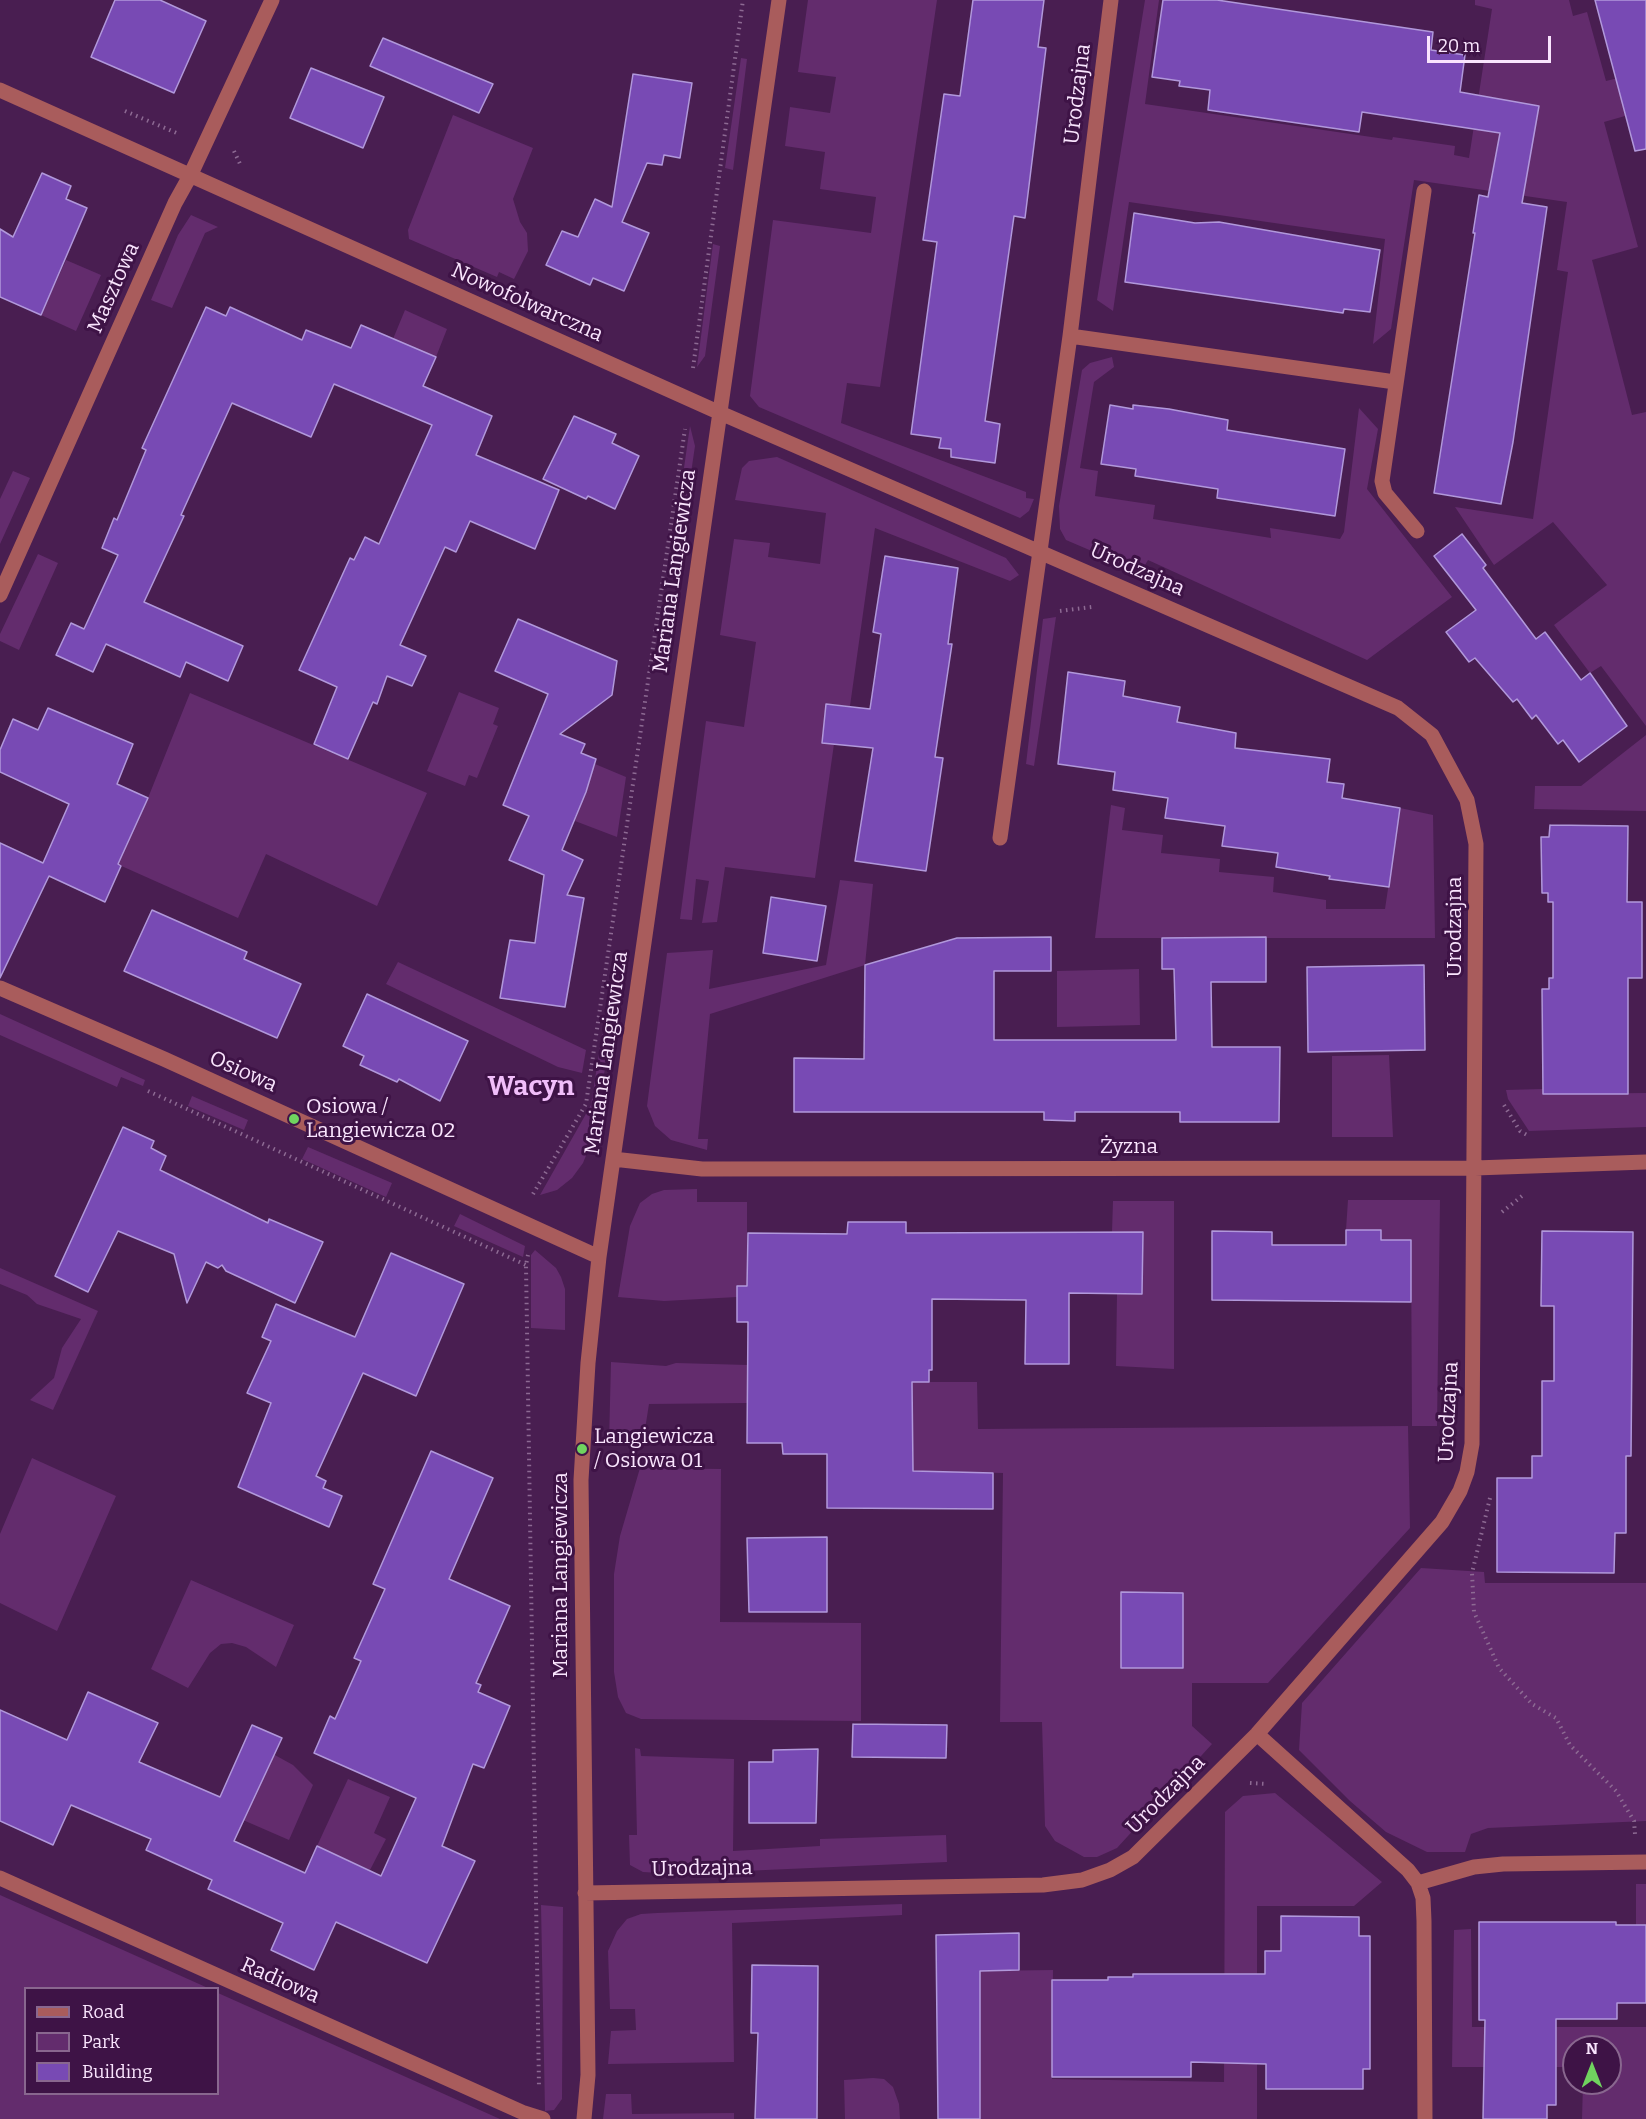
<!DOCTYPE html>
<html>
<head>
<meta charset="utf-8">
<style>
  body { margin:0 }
  #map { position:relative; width:1646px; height:2119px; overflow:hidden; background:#491e51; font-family:Bitter,serif }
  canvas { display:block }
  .legend { position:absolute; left:24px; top:1987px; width:195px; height:108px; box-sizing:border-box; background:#3e1346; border:2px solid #89678f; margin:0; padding:8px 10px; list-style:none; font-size:18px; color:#f9e4fd }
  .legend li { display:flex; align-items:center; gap:12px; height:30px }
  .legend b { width:30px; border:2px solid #89678f }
  .north { position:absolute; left:1562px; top:2035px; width:60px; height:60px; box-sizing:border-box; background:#3e1346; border:2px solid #89678f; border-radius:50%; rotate:0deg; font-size:16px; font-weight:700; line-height:24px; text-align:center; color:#f9e4fd }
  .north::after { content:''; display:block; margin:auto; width:21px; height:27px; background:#70d35f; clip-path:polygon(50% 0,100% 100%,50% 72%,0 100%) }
  .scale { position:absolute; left:1427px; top:36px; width:124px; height:27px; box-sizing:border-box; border:3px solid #f9e4fd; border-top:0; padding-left:8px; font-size:18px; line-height:21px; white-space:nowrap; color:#f9e4fd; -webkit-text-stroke:4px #3e1346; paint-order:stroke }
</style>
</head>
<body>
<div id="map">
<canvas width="1646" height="2119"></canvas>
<ul class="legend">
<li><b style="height:8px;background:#a95c5c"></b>Road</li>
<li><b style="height:16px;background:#632c6d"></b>Park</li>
<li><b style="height:16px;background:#784ab4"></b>Building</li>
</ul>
<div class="north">N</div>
<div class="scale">20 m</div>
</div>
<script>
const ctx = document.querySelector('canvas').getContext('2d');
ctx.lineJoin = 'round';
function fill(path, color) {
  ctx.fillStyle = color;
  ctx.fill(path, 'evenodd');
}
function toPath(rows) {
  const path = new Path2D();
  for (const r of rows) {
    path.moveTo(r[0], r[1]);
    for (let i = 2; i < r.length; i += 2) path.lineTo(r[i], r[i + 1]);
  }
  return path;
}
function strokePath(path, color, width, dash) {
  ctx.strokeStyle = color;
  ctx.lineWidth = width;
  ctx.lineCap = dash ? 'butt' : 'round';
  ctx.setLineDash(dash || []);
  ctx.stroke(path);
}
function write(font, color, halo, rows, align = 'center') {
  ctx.font = font + ' Bitter,serif';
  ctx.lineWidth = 6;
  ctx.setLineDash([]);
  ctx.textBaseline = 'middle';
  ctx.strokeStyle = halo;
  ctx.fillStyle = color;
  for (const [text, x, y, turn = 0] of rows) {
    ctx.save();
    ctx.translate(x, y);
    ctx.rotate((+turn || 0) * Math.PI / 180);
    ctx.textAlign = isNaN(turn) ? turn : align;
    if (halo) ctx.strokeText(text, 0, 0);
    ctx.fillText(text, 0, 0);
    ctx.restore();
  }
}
const green = toPath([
  [808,0,937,0,880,387,847,383,841,423,1026,492,1026,498,1034,499,1029,511,1020,518,759,407,750,396,773,220,871,233,876,197,820,189,825,152,785,146,790,107,830,113,836,77,798,72],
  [1145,0,1159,0,1145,104,1392,140,1393,137,1455,146,1454,155,1469,158,1492,9,1475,5,1475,0,1569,0,1573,16,1587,12,1606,81,1646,71,1646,110,1604,122,1638,247,1592,260,1632,415,1646,412,1646,726,1601,666,1590,673,1554,625,1607,585,1553,522,1494,565,1455,507,1533,519,1568,272,1557,270,1567,202,1414,180,1391,329,1373,344,1385,239,1129,202,1113,311,1097,300],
  [741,58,747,59,733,170,725,168],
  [453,115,533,148,513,199,520,222,527,233,528,251,514,279,499,272,497,277,409,239,408,230],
  [191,215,218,227,205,233,172,308,151,300,178,235],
  [713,244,720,246,705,356,697,367],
  [66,260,101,275,76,331,41,315],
  [405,310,447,329,436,357,393,339],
  [1112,357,1114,367,1094,382,1080,468,1098,471,1095,496,1155,505,1153,519,1271,538,1270,528,1340,539,1344,532,1359,408,1378,429,1367,489,1452,597,1367,660,1148,560,1141,572,1066,540,1060,529,1059,506,1082,370,1090,363],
  [690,426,695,446,677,568,669,572],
  [777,457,1006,558,1019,575,1010,581,875,528,850,706,826,704,822,742,834,744,815,878,725,867,717,922,702,923,709,881,696,879,692,920,680,919,706,721,744,727,756,642,720,635,734,539,770,543,768,557,820,564,826,513,735,500,742,468,749,461],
  [13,471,30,478,0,544,0,499],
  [38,554,58,563,19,650,0,641,0,634],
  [1056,617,1034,766,1026,764,1043,619],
  [459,692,499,708,493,724,498,726,477,778,469,775,465,786,427,771],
  [190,693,427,793,377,906,266,854,238,918,117,864,148,798],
  [1646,735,1646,811,1534,809,1535,786,1581,786],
  [595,764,626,777,617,837,575,821],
  [1111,805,1125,808,1122,830,1163,835,1161,853,1220,859,1219,872,1274,877,1273,892,1326,900,1326,909,1385,909,1400,808,1433,815,1435,938,1095,938],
  [840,880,873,884,865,965,710,1014,698,1139,708,1139,707,1150,671,1140,655,1126,647,1106,667,953,713,950,709,989,826,965],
  [398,962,586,1050,582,1073,558,1067,386,984],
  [1139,969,1140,1025,1057,1027,1057,971],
  [0,1014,145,1080,143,1086,121,1077,117,1087,0,1035],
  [602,1034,611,1034,593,1138,583,1163,572,1178,557,1190,540,1195,591,1105],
  [1389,1055,1393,1137,1332,1137,1332,1056],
  [1543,1089,1544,1094,1646,1093,1646,1127,1529,1131,1508,1099,1506,1090],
  [192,1096,248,1120,244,1130,188,1106],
  [308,1147,392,1183,386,1197,302,1159],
  [697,1189,697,1202,747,1202,747,1286,737,1286,737,1297,664,1301,618,1297,630,1226,640,1203,652,1194,664,1190],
  [1348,1200,1440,1200,1437,1426,1412,1426,1411,1240,1381,1240,1380,1230,1346,1230],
  [1113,1201,1174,1201,1174,1369,1116,1366,1117,1294,1142,1294,1143,1233,1112,1232],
  [460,1214,525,1246,523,1257,454,1226],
  [535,1250,556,1268,561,1277,565,1289,565,1330,531,1328,531,1255],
  [0,1268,98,1311,53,1410,30,1400,54,1378,62,1348,81,1319,37,1304,27,1295,0,1284],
  [611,1362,666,1366,676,1363,748,1365,747,1403,649,1404,643,1442,609,1442],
  [912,1382,977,1382,978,1429,1408,1426,1410,1528,1268,1683,1192,1683,1192,1726,1212,1744,1117,1848,1097,1857,1084,1857,1055,1841,1045,1826,1042,1722,1000,1722,1003,1473,913,1471],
  [32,1458,116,1496,57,1631,0,1603,0,1534],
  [640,1468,721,1469,720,1622,861,1623,861,1721,641,1719,626,1713,618,1697,614,1672,614,1574,620,1536],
  [1421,1568,1484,1572,1485,1583,1646,1583,1646,1821,1488,1828,1471,1834,1465,1852,1427,1852,1386,1832,1350,1801,1299,1750,1302,1703],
  [191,1580,294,1625,276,1667,246,1647,232,1643,221,1644,210,1653,188,1688,151,1669],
  [635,1748,640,1749,641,1756,734,1759,733,1851,820,1846,820,1839,946,1835,947,1862,675,1874,643,1872,630,1865,629,1835,637,1835],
  [273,1754,293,1765,313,1785,289,1840,243,1820],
  [348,1779,390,1797,374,1833,386,1839,370,1870,317,1846],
  [1275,1793,1382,1882,1354,1906,1257,1906,1257,2119,980,2119,980,1971,1053,1970,1052,2079,1224,2082,1225,1812,1243,1796],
  [1636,1884,1646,1884,1646,1925,1636,1925],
  [0,1895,208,1988,26,1988,26,2094,218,2094,218,1993,500,2119,0,2119],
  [902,1904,902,1915,732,1923,734,2062,608,2064,611,2031,636,2030,635,2009,610,2009,608,1951,617,1931,627,1919,641,1914,657,1913],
  [541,1905,563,1907,562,2099,554,2110,545,2111],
  [1471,1929,1472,2027,1646,2027,1646,2119,1582,2119,1583,2083,1610,2083,1610,2047,1574,2047,1574,2067,1452,2067,1454,1930],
  [873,2078,884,2079,893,2087,899,2104,900,2119,845,2119,844,2080],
  [606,2094,631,2094,632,2114,734,2113,734,2119,603,2119]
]);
const building = toPath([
  [115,0,160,0,206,21,174,93,91,57,115,0],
  [973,0,1044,0,1038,47,1046,48,1025,218,1014,216,985,421,1000,424,995,463,951,457,951,449,939,448,941,438,911,434,937,242,923,240,944,94,960,96,973,0],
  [1163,0,1217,0,1433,32,1431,50,1465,55,1460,92,1539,106,1522,203,1547,207,1513,442,1501,504,1434,493,1475,233,1473,233,1479,195,1488,197,1500,133,1362,112,1359,132,1208,110,1210,90,1179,86,1180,81,1152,77,1163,0],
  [1595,0,1646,0,1646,149,1635,151,1595,0],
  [383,38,493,84,479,113,370,66,383,38],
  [311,68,384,97,363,148,290,118,311,68],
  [633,74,692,83,680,158,664,155,662,165,647,163,622,222,649,233,624,291,593,278,590,285,546,265,562,231,578,237,595,199,612,207,633,74],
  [42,173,71,186,66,199,87,208,41,315,0,297,0,229,13,237,42,173],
  [1134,213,1195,223,1219,222,1380,250,1370,312,1344,309,1343,313,1125,282,1134,213],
  [206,307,226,316,230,307,302,340,306,330,351,348,361,325,436,357,423,386,492,416,476,455,559,490,535,549,470,521,456,552,445,547,400,645,426,656,412,686,387,676,377,704,373,702,348,759,314,744,337,687,299,670,350,558,354,560,365,537,379,544,432,425,334,384,311,437,232,403,181,515,184,516,144,602,243,646,228,681,186,662,180,677,106,644,93,672,56,655,71,623,84,629,118,555,102,548,114,518,117,520,146,450,142,448,206,307],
  [1110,405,1133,409,1133,405,1169,409,1228,420,1227,430,1345,449,1335,516,1217,498,1218,489,1135,476,1136,469,1101,464,1110,405],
  [574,416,616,434,612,443,639,456,615,509,588,496,586,499,543,479,574,416],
  [1462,534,1486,565,1483,568,1536,639,1545,632,1581,680,1590,673,1627,726,1579,762,1563,740,1558,744,1536,715,1532,719,1517,699,1513,702,1475,658,1469,662,1446,632,1476,610,1434,556,1462,534],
  [885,556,958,568,948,644,952,644,935,757,943,758,926,871,855,861,873,748,822,743,826,704,870,709,881,634,873,632,885,556],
  [518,619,617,661,612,695,560,734,585,744,581,753,596,759,586,792,562,850,583,860,567,895,584,898,565,1007,500,998,510,940,535,943,544,875,509,860,529,816,503,805,548,694,495,671,518,619],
  [1068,672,1125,681,1123,696,1180,707,1177,722,1236,733,1235,748,1330,759,1327,782,1344,784,1342,798,1400,808,1389,887,1329,879,1330,876,1276,867,1278,853,1222,846,1225,826,1165,818,1168,798,1113,790,1115,772,1058,764,1068,672],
  [48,708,133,744,117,784,148,798,118,864,121,866,105,902,49,876,0,978,0,843,43,863,69,804,0,772,0,750,13,719,38,730,48,708],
  [1550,825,1628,826,1627,902,1642,902,1642,978,1628,978,1628,1094,1543,1094,1542,989,1549,989,1549,978,1553,978,1553,902,1548,902,1548,893,1542,893,1541,837,1549,837,1550,825],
  [771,897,826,906,817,961,763,953,771,897],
  [152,910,247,952,244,959,301,984,277,1038,124,971,152,910],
  [1051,937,1051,971,994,971,994,1040,1176,1040,1174,969,1162,969,1162,938,1266,937,1266,982,1211,982,1212,1047,1280,1047,1279,1122,1180,1122,1180,1112,1075,1112,1075,1121,1044,1120,1044,1112,794,1112,794,1058,864,1059,865,965,957,938,1051,937],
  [1424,965,1425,1050,1308,1052,1307,967,1424,965],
  [367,994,468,1041,440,1101,399,1079,397,1082,360,1065,364,1056,343,1046,367,994],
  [123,1127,154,1141,151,1148,166,1156,160,1170,268,1223,269,1219,323,1242,295,1303,226,1271,222,1265,218,1268,206,1262,187,1303,174,1254,118,1231,88,1292,55,1276,123,1127],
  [848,1222,906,1222,906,1233,1143,1232,1142,1294,1069,1293,1069,1364,1025,1364,1026,1300,932,1299,932,1370,929,1370,929,1382,912,1382,913,1471,993,1473,993,1509,827,1508,827,1454,783,1454,782,1443,747,1443,748,1322,737,1322,737,1286,747,1286,748,1233,847,1234,848,1222],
  [1346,1230,1381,1230,1381,1240,1411,1240,1411,1302,1212,1300,1212,1231,1272,1232,1272,1245,1346,1245,1346,1230],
  [1542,1231,1633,1232,1631,1456,1626,1456,1626,1533,1615,1533,1614,1573,1497,1572,1497,1478,1532,1478,1532,1456,1542,1456,1542,1381,1554,1381,1554,1306,1541,1306,1542,1231],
  [391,1253,464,1284,416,1396,363,1373,316,1476,326,1481,323,1488,342,1496,329,1527,238,1487,271,1403,247,1393,271,1341,262,1337,276,1304,355,1337,391,1253],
  [431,1451,493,1478,449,1579,510,1606,476,1683,481,1685,478,1692,510,1706,484,1768,473,1764,442,1846,475,1861,427,1963,336,1922,314,1970,271,1950,283,1923,208,1889,212,1880,146,1850,151,1839,71,1805,53,1845,0,1821,0,1710,67,1740,88,1692,158,1723,139,1762,220,1797,252,1725,282,1738,234,1841,305,1873,317,1846,381,1876,416,1798,314,1753,330,1716,335,1719,361,1661,354,1658,385,1589,373,1584,431,1451],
  [827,1537,827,1612,749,1612,747,1538,827,1537],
  [1121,1592,1183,1593,1183,1668,1121,1668,1121,1592],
  [853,1724,947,1725,946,1758,852,1757,853,1724],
  [818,1749,816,1823,749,1823,749,1762,773,1762,773,1750,818,1749],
  [1281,1916,1359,1917,1359,1936,1370,1936,1370,2069,1363,2069,1363,2089,1266,2089,1266,2064,1191,2062,1191,2077,1052,2077,1052,1980,1108,1980,1108,1977,1133,1977,1133,1974,1265,1974,1265,1951,1281,1951,1281,1916],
  [1479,1922,1616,1922,1616,1925,1646,1925,1646,2003,1617,2003,1617,2019,1556,2019,1556,2105,1547,2105,1547,2119,1483,2119,1485,2020,1479,2020,1479,1922],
  [1019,1933,1019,1970,980,1971,980,2119,938,2119,936,1935,1019,1933],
  [752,1965,818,1966,817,2119,755,2119,758,2033,751,2033,752,1965]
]);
const path = toPath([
  [125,111,179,134],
  [234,151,241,166],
  [693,368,743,0],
  [1060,611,1092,607],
  [148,1091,526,1265],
  [1504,1105,1520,1131,1529,1136],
  [533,1194,586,1104,685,429],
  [1502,1212,1522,1196],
  [528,1255,526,1265,539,2087],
  [1490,1498,1472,1573,1474,1612,1499,1668,1532,1704,1556,1718,1570,1745,1616,1791,1634,1821,1635,1834],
  [1250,1783,1267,1784]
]);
const minor = toPath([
  [0,90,718,412,1398,708,1432,735,1467,800,1476,844,1472,1444,1467,1472,1460,1491,1442,1522,1257,1734,1133,1857,1110,1870,1082,1880,1043,1885,585,1893],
  [1070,336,1395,382],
  [1417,531,1385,493,1382,481,1424,191],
  [0,595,175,203,190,176,272,0],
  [1000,838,1070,336,1111,0],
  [0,988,164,1059,599,1257],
  [613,1159,702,1169,1475,1168,1646,1162],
  [1257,1734,1408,1870,1418,1883,1423,1898,1424,1921,1425,2119],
  [0,1878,524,2113,543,2119],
  [1418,1883,1474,1867,1503,1864,1646,1862],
  [584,2119,588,2075,581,1480,588,1363,599,1257,779,0]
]);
const markers = [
  [294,1119,6,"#70d35f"],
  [582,1449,6,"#70d35f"]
];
const streetNames = [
  ["Urodzajna",1078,94,-83],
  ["Masztowa",114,288,-66],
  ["Nowofolwarczna",527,303,24],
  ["Urodzajna",1137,570,24],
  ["Mariana Langiewicza",675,571,-82],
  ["Urodzajna",1455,927,-90],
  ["Mariana Langiewicza",607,1053,-82],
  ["Osiowa",243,1072,24],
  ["Żyzna",1129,1147],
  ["Urodzajna",1449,1412,-87],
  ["Mariana Langiewicza",561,1575,-90],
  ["Urodzajna",1166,1795,-45],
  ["Urodzajna",702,1869,-1],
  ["Radiowa",280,1981,24]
];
const poiNames = [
  ["Osiowa /",306,1107],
  ["Langiewicza 02",306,1131],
  ["Langiewicza",594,1437],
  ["/ Osiowa 01",594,1461]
];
const districtNames = [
  ["Wacyn",531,1087]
];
fill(green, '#632c6d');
fill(building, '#784ab4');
strokePath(building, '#b198db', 1.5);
strokePath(path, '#8d6a93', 4, [1.5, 4.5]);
strokePath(minor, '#a95c5c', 15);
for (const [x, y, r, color] of markers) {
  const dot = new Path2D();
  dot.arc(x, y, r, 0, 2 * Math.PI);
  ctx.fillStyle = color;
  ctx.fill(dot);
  strokePath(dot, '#3e1346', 2);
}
write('21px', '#f9e4fd', '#3e1346', streetNames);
write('21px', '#f9e4fd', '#3e1346', poiNames, 'left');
write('bold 27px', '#f1befa', '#3e1346', districtNames);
</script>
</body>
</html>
